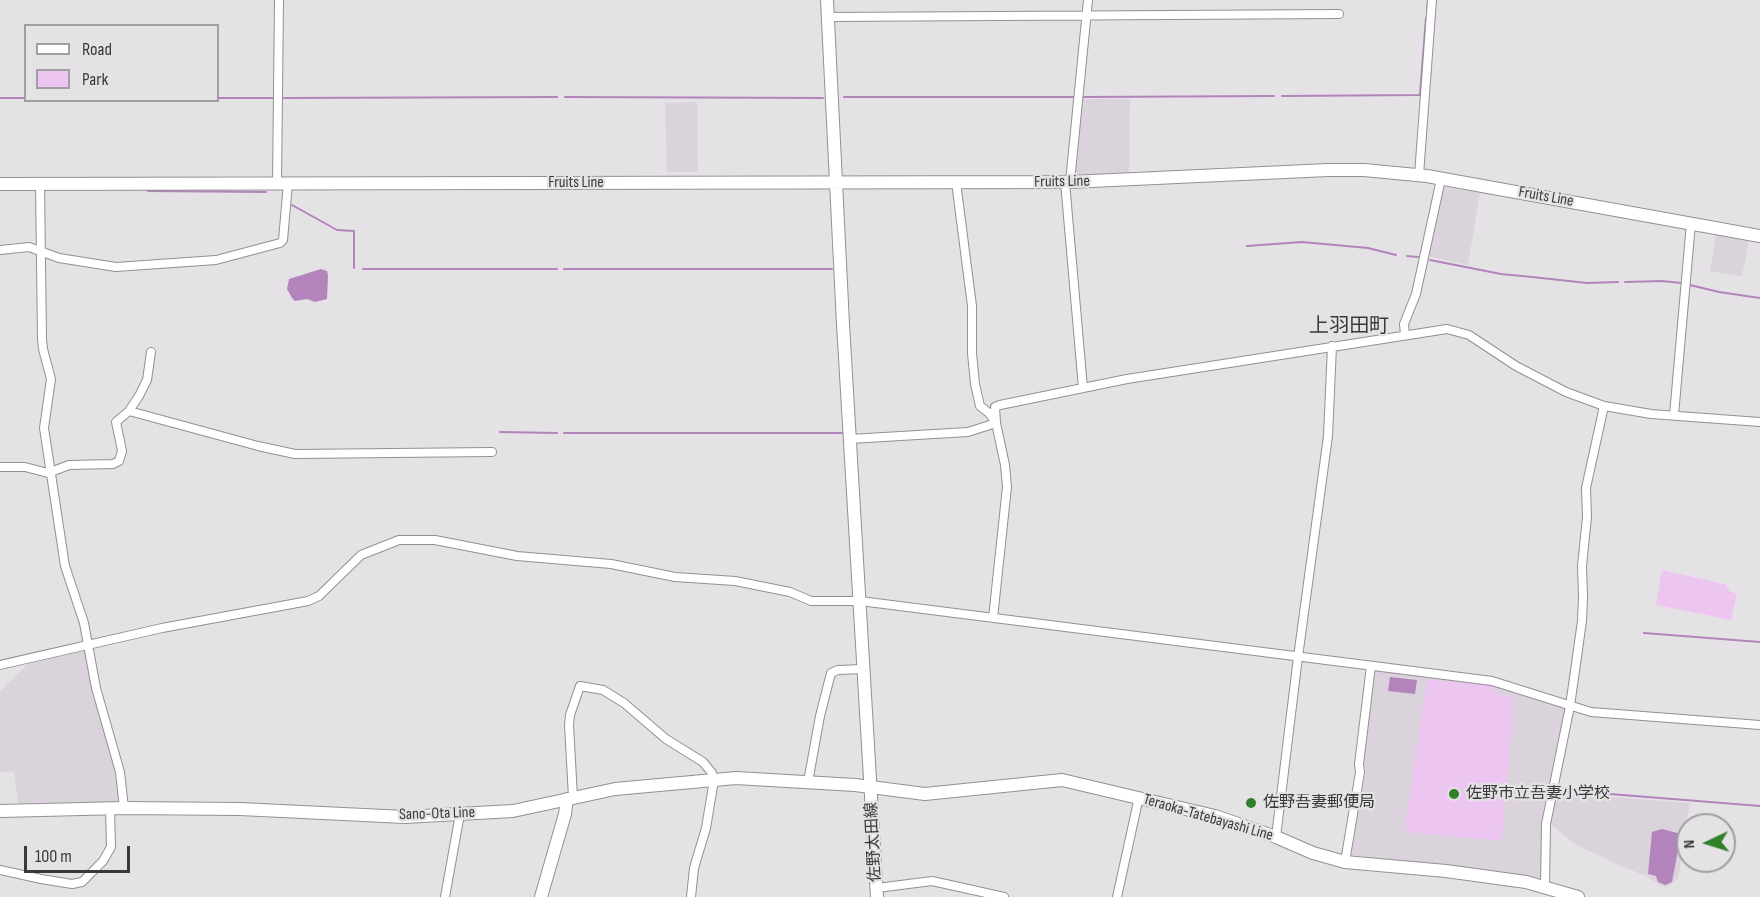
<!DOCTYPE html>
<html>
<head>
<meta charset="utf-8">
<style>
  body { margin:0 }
  #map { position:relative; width:1760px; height:897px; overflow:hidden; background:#e5e2e6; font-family:"Sofia Sans Condensed",sans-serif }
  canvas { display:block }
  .legend { position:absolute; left:24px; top:24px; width:195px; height:78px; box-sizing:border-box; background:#e5e2e6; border:2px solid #a19ea1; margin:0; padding:8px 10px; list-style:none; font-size:18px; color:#3a393a }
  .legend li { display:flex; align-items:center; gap:12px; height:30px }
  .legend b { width:30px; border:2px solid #a19ea1 }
  .north { position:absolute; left:1676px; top:813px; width:60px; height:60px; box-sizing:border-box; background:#e5e2e6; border:2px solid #a19ea1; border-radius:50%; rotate:266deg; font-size:16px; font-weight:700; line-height:24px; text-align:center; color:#3a393a }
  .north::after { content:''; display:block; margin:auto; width:21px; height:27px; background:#32802a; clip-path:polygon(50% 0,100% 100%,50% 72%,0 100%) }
  .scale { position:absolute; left:24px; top:846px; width:106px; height:27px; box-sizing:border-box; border:3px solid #3a393a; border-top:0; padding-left:8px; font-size:18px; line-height:21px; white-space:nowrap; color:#3a393a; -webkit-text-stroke:4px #e5e2e6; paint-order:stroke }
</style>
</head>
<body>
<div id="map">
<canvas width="1760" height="897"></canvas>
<ul class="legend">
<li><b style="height:8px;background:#fff"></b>Road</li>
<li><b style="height:16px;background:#ecc6f1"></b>Park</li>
</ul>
<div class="north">N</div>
<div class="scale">100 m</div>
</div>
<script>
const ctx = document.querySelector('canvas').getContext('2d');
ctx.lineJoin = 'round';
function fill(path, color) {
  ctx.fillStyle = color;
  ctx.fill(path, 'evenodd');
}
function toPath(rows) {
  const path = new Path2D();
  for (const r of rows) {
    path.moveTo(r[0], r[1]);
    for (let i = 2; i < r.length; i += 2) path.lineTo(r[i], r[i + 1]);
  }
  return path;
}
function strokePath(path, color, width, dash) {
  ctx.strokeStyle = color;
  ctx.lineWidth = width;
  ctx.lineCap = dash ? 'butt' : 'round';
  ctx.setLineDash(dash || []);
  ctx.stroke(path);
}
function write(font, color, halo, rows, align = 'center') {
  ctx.font = font + ' "Sofia Sans Condensed","Noto Sans JP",sans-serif';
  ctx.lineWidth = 4.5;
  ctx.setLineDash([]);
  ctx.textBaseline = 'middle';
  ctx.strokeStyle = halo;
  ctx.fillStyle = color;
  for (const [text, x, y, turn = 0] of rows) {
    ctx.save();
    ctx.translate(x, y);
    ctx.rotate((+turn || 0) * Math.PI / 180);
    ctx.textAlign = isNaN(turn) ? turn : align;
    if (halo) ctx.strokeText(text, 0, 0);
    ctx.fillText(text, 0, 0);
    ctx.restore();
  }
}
const built = toPath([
  [1081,99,1130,99,1129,173,1073,175],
  [697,102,698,172,667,172,665,103],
  [1441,187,1480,193,1468,265,1427,256],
  [1716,235,1749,241,1742,276,1710,271],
  [83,651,87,653,113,757,120,802,18,803,14,771,0,773,0,691,28,664],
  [1376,670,1493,685,1563,707,1566,711,1556,752,1554,753,1554,761,1542,819,1544,875,1542,878,1352,855,1350,851,1366,769,1362,762,1374,671],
  [1556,793,1690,803,1678,879,1667,887,1660,885,1646,876,1616,864,1575,844,1549,823]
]);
const green = toPath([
  [1662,570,1725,584,1730,591,1737,594,1731,620,1656,605],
  [1427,679,1493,686,1492,691,1514,698,1502,841,1409,832,1405,827]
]);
const water = toPath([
  [321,269,327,271,328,275,327,299,315,302,307,299,295,301,292,298,287,289,289,279],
  [1390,677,1417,680,1415,694,1388,691],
  [1662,829,1681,834,1672,882,1665,885,1658,882,1656,876,1648,874,1652,832]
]);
const stream = toPath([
  [1427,11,1428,0],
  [1282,96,1420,95,1426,18],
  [565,97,823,98],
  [844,97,1074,97],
  [1083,97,1274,96],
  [0,98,26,98],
  [218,98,275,98],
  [284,98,557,97],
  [148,191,266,192],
  [292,205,337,230,354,231,354,268],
  [1247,246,1302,242,1368,248,1396,255],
  [1407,256,1418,257],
  [1430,260,1501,274,1532,277,1587,283,1618,282],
  [363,269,557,269],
  [564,269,832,269],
  [1625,282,1662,281,1681,283],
  [1690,285,1719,292,1760,298],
  [500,432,557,433],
  [564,433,842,433],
  [1644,633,1760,642],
  [1560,790,1760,806]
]);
const street = toPath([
  [828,17,1339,14],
  [1419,175,1432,0],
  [956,182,972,306,972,353,975,384,980,406,989,413,996,423,1005,465,1007,487,993,618],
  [1065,182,1083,388],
  [1070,182,1088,0],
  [40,184,42,339,43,349,51,379,44,428,65,566,84,623,96,688,120,772,124,808],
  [277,184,279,0],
  [0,250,29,247,59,258,116,267,216,260,280,243,283,240,288,183],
  [1405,335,1404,324,1416,294,1441,179],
  [129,411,258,446,295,454,492,452],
  [1674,415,1691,223],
  [850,439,968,432,996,423,995,407,1000,405,1127,379,1447,329,1469,335,1516,366,1566,392,1604,406,1651,414,1760,422],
  [0,467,25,467,48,473,69,465,113,464,119,461,122,451,116,422,129,411,139,396,147,380,151,352],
  [0,665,162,628,308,601,319,596,361,555,399,540,435,540,517,556,611,564,675,577,735,581,790,592,811,601,860,601,1492,681,1591,712,1760,725],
  [808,782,820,716,831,673,838,670,863,669],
  [573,797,569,725,570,715,580,686,603,690,624,703,666,739,703,762,712,773,714,780,706,828,694,868,691,897],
  [1276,837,1298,657,1328,436,1332,346],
  [1345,862,1360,772,1359,764,1371,666],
  [0,870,41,879,72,884,82,882,103,861,111,847,110,809],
  [1545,886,1546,824,1570,706,1582,621,1583,596,1582,566,1587,517,1586,488,1604,406],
  [877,888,932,881,1004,897],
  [445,897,460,814],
  [1117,897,1139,797]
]);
const secondary = toPath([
  [827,0,843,324,877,897],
  [0,184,1070,182,1328,170,1364,170,1427,176,1760,236],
  [0,811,124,808,240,809,405,817,513,811,615,789,736,778,855,785,925,794,1062,780,1215,816,1276,837,1313,853,1345,862,1446,871,1526,882,1578,897],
  [541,897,565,814,567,799]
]);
const markers = [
  [1454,794,6,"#32802a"],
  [1251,803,6,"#32802a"]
];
const streetNames = [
  ["Fruits Line",1062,182,-1],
  ["Fruits Line",576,183],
  ["Fruits Line",1546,197,10],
  ["Sano-Ota Line",437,814,-2],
  ["Teraoka-Tatebayashi Line",1208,818,16],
  ["佐野太田線",874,842,-93]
];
const poiNames = [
  ["佐野市立吾妻小学校",1466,794],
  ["佐野吾妻郵便局",1263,803]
];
const quarterNames = [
  ["上羽田町",1349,327]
];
fill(built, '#dad3db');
fill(green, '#ecc6f1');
fill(water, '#b383bb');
strokePath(stream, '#b383bb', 2);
strokePath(street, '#939093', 10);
strokePath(secondary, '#939093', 14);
strokePath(street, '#fff', 8);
strokePath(secondary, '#fff', 12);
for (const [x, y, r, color] of markers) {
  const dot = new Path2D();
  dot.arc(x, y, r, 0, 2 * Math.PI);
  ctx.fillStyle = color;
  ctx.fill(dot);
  strokePath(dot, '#e5e2e6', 2);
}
write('16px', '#3a393a', '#e5e2e6', streetNames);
write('16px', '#3a393a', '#e5e2e6', poiNames, 'left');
write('20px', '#3a393a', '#e5e2e6', quarterNames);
</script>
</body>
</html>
